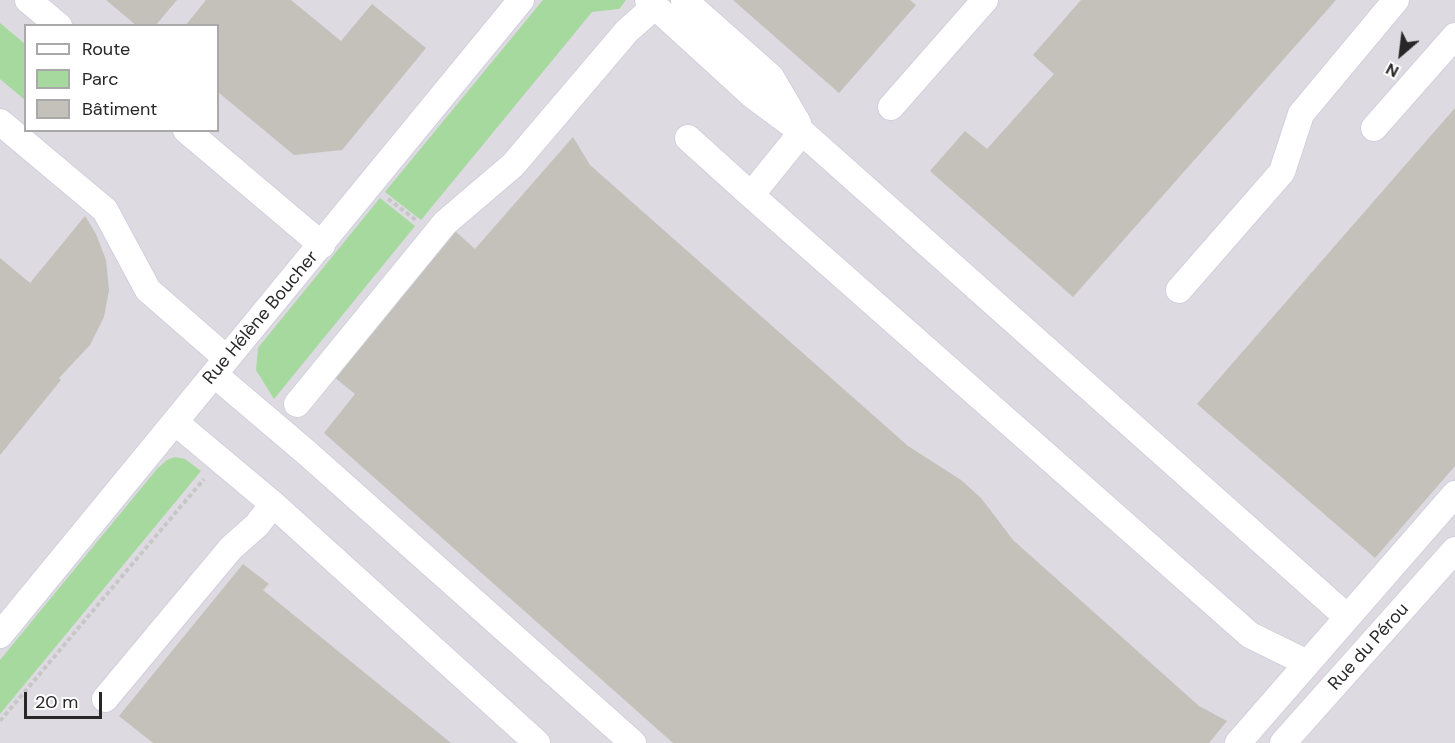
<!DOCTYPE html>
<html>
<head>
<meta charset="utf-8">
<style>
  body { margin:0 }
  #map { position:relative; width:1455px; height:743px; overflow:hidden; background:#e8e5da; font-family:"DM Sans",sans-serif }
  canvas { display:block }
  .legend { position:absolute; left:24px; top:24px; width:195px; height:108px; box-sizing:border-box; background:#fff; border:2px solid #a9a9a9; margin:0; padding:8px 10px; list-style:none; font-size:18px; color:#272727 }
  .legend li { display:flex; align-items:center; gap:12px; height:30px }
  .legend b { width:30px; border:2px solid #a9a9a9 }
  .north { position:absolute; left:1371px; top:24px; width:60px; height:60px; -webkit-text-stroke:4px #fff; paint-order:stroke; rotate:208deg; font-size:16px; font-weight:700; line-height:24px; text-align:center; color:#272727 }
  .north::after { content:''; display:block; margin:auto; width:21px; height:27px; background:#272727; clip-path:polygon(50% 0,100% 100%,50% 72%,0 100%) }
  .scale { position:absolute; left:24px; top:692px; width:78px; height:27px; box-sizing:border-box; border:3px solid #272727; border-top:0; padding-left:8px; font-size:18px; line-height:21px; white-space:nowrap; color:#272727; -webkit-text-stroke:4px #fff; paint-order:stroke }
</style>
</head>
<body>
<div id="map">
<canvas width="1455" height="743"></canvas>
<ul class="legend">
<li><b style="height:8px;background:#fff"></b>Route</li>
<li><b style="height:16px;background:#a5d99d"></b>Parc</li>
<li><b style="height:16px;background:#c3c1ba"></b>Bâtiment</li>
</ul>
<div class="north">N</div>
<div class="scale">20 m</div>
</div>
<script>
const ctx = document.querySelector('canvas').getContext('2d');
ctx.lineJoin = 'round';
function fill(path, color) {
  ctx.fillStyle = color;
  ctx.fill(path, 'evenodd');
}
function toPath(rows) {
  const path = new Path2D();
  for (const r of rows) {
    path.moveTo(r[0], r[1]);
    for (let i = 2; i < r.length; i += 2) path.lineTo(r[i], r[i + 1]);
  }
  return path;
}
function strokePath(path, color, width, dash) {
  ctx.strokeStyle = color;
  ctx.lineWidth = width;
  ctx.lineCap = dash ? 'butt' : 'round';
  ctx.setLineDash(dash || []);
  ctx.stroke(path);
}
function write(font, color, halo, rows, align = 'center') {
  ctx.font = font + ' "DM Sans",sans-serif';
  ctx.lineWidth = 5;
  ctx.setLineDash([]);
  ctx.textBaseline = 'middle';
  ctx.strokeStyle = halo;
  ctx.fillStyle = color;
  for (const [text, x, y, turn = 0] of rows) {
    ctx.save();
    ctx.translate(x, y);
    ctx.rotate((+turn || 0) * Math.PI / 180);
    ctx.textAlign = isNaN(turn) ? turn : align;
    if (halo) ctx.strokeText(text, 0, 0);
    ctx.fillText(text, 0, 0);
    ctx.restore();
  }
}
const industrial = toPath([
  [0,0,1455,0,1455,743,0,743],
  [26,26,218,26,218,130,26,130]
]);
const green = toPath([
  [543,0,626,0,619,9,592,12,421,220,385,192],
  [0,23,25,44,25,100,0,79],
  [380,198,415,226,274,399,256,370,258,348],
  [175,457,185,459,201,471,0,714,0,660,157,469,167,460]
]);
const building = toPath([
  [106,0,177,0,155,26,137,26],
  [206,0,291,0,341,41,372,4,426,48,342,150,294,155,218,92,218,26,185,26],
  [733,0,910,0,916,5,839,93],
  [1081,0,1336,0,1073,297,930,171,965,131,987,149,1054,74,1033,55],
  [1455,108,1455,466,1375,558,1197,404],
  [573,137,590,165,908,446,961,480,981,498,1013,540,1199,706,1227,721,1209,743,673,743,324,433,355,394,334,377,455,231,475,249],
  [85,216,96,234,106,260,109,290,104,317,90,345,59,378,61,380,0,455,0,258,30,283],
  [243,564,269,584,263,590,451,743,153,743,119,716]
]);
const path = toPath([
  [388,199,416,220],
  [0,721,204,479]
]);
const minor = toPath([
  [28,0,59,26],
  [648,0,752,95,802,132,1347,617],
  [684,0,771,77,798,123],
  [891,107,985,0],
  [0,122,105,210,148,290,226,358],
  [1374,128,1455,36],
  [186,130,322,245],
  [802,132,751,195,1250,635,1307,663],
  [688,138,751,195],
  [1179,290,1282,172,1301,114,1396,0],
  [214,374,307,453,633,743],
  [297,404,445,223,513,165,627,31,654,7],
  [175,422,273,504,537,743],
  [0,635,521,0],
  [105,699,231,548,257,525,273,504],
  [1238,743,1455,494],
  [1283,743,1455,550]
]);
const streetNames = [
  ["Rue Hélène Boucher",261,318,-50],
  ["Rue du Pérou",1369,647,-48]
];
fill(industrial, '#dddae1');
fill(green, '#a5d99d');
fill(building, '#c3c1ba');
strokePath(minor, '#d0d0de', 28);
strokePath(path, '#c7c7c7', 4, [4.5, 3]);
strokePath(minor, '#fff', 26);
write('18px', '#272727', '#fff', streetNames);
</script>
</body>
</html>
